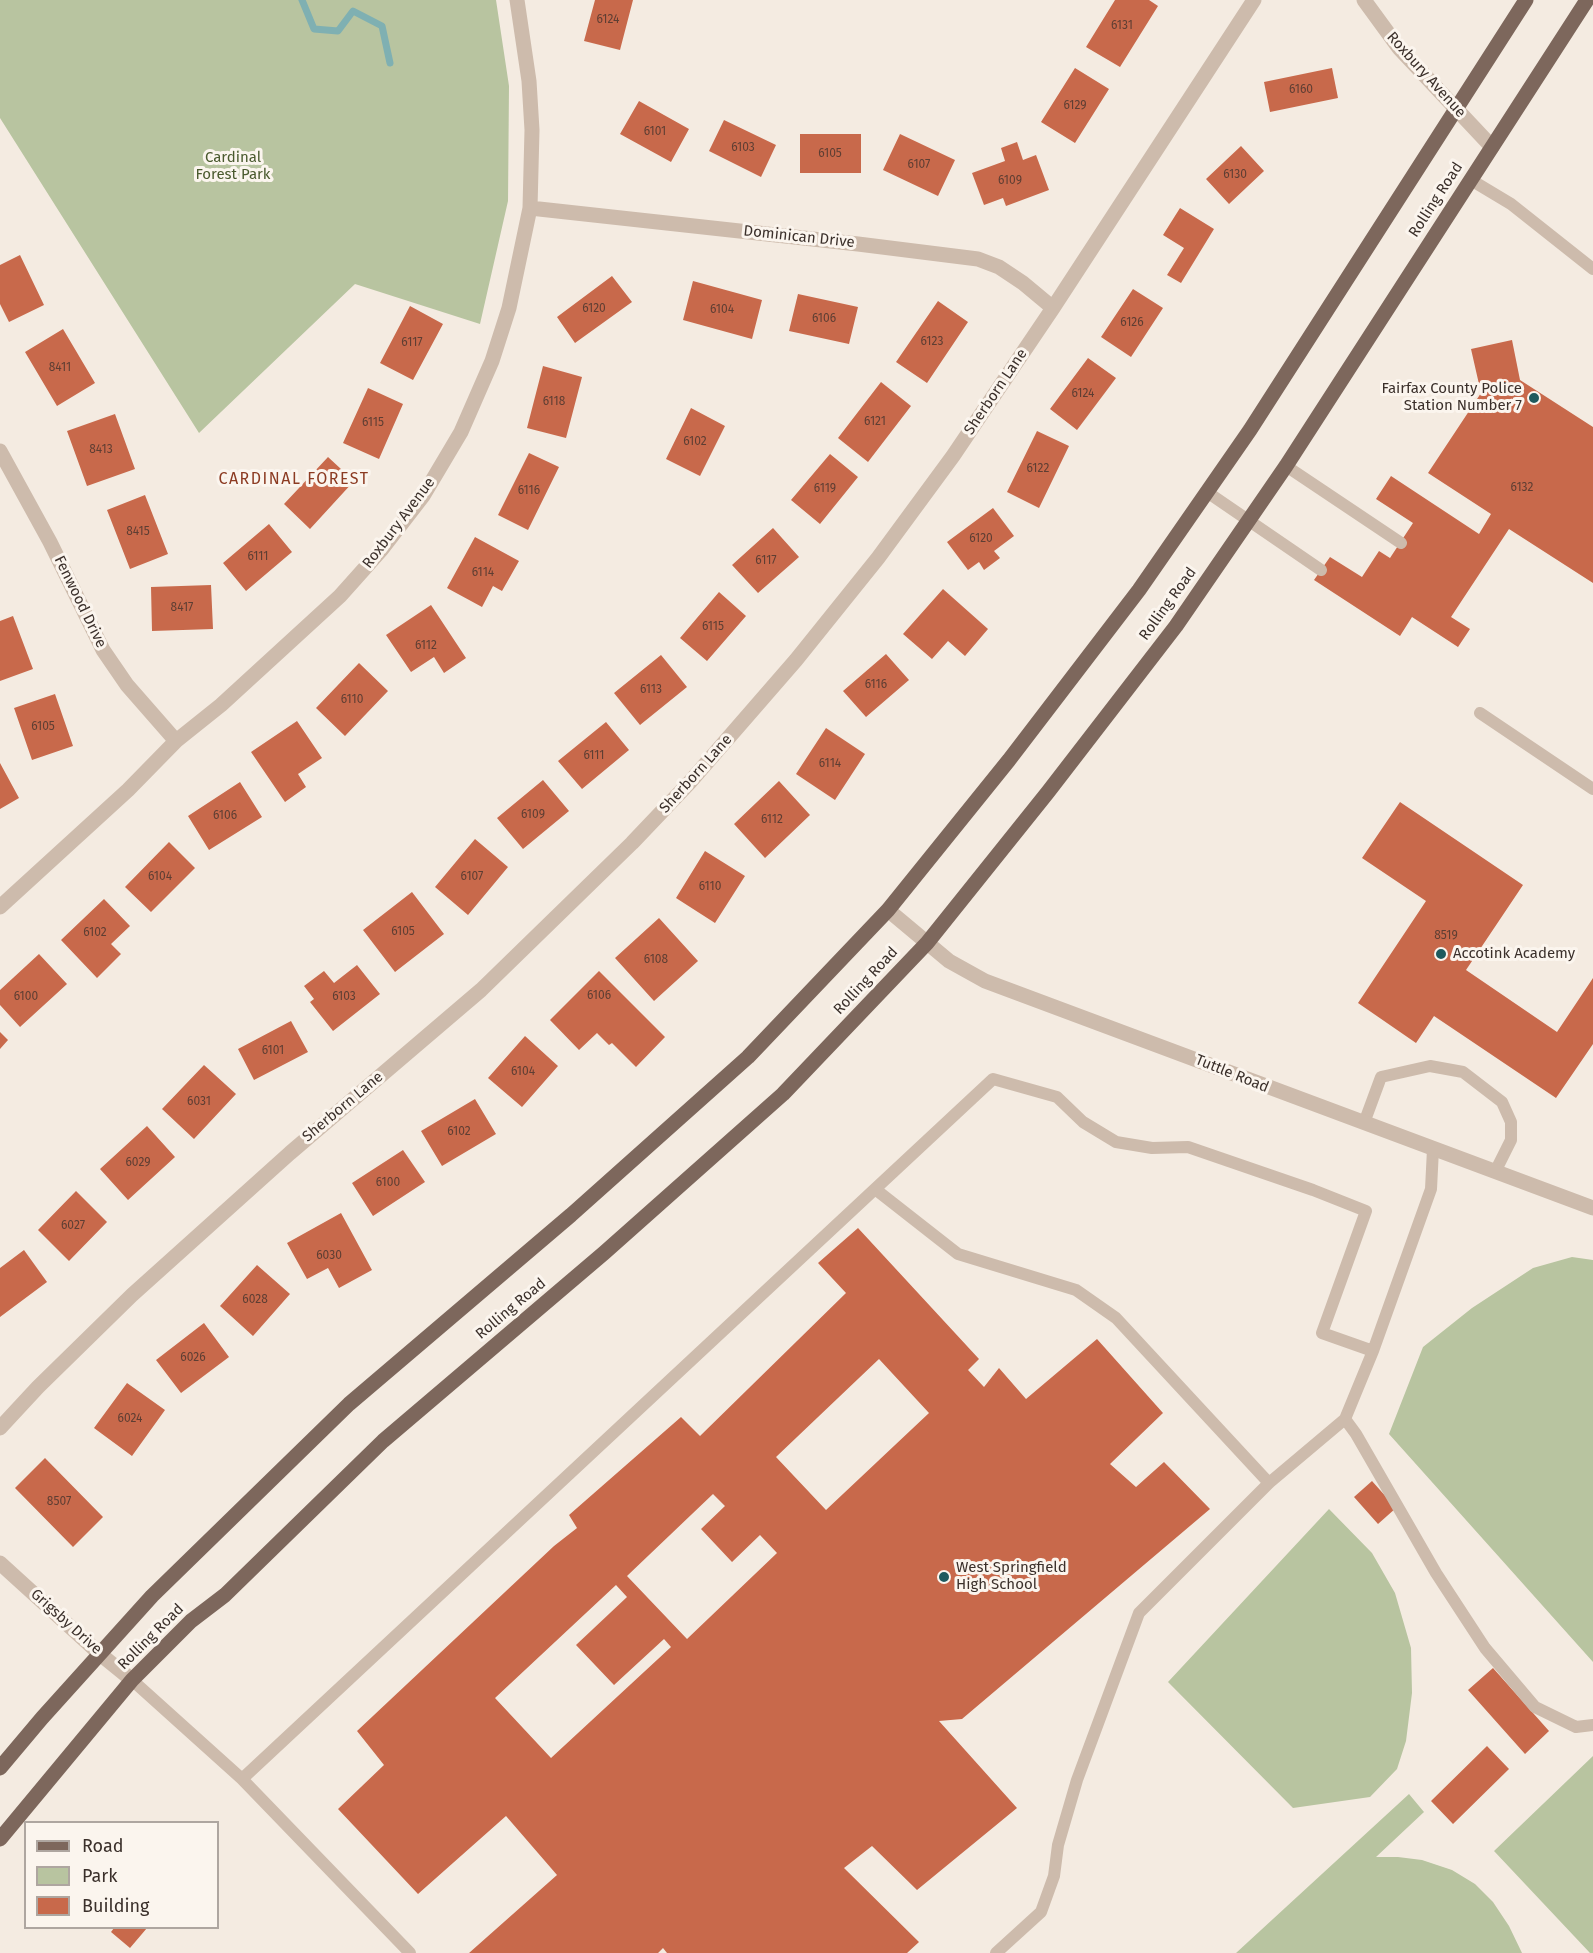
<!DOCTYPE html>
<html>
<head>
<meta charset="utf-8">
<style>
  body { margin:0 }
  #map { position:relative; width:1593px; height:1953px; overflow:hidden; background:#f4ebe1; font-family:"Fira Sans",sans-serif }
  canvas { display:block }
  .legend { position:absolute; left:24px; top:1821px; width:195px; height:108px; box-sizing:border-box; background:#fbf5ee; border:2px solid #aea6a0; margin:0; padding:8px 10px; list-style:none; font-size:18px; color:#3b302b }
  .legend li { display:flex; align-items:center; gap:12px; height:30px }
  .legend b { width:30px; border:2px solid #aea6a0 }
</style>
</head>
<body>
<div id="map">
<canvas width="1593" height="1953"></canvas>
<ul class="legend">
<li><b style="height:8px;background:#7d675c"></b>Road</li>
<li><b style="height:16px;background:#b8c4a0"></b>Park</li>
<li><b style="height:16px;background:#c8694b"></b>Building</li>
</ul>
</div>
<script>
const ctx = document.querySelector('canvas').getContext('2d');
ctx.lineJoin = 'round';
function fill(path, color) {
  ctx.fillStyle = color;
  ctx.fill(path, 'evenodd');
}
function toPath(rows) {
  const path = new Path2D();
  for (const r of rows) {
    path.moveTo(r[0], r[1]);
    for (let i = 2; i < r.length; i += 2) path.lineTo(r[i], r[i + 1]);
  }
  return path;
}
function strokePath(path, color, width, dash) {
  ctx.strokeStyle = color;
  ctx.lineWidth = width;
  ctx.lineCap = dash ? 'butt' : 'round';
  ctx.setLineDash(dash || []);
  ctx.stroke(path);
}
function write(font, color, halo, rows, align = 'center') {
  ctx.font = font + ' "Fira Sans",sans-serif';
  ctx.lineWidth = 6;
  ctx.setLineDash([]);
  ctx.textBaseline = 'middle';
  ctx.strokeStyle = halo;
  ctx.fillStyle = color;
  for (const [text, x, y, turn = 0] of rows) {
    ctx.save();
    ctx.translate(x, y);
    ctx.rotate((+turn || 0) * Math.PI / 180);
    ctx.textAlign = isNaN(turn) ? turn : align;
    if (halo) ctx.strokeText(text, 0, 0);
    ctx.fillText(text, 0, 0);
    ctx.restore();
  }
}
const green = toPath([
  [0,0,496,0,509,86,508,201,480,324,355,284,199,433,0,118],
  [1572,1257,1593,1260,1593,1662,1389,1434,1423,1347,1472,1308,1533,1268],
  [1329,1509,1372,1553,1395,1593,1411,1648,1412,1693,1406,1741,1397,1769,1370,1797,1293,1808,1168,1682],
  [1593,1756,1593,1953,1590,1953,1494,1851],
  [1409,1794,1424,1812,1376,1857,1398,1857,1422,1860,1452,1870,1475,1884,1493,1902,1509,1926,1522,1953,1236,1953]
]);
const stream = toPath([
  [302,0,314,29,338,31,353,11,382,26,390,63]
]);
const building = toPath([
  [595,0,633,0,620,50,584,41],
  [1115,0,1149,0,1158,6,1120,67,1086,47],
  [1075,68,1109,89,1075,143,1041,122],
  [1332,68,1338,98,1270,112,1264,82],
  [639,101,689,129,671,162,620,134],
  [724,120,776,145,761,177,709,151],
  [800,134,861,134,861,173,800,173],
  [900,134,955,160,938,196,883,170],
  [1017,142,1023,160,1036,155,1049,190,1006,206,1003,198,984,205,972,173,1005,161,1001,148],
  [1241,146,1264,171,1229,204,1206,179],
  [1180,208,1214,229,1181,283,1167,275,1184,248,1163,235],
  [20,255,44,305,9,322,0,304,0,265],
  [612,276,632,302,575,343,557,317],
  [693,281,762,300,752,339,683,320],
  [1133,289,1163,308,1131,357,1101,337],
  [798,294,858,307,849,344,789,331],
  [938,301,968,322,927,383,896,362],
  [410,306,443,324,413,380,380,363],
  [63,329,95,383,57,406,25,352],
  [1512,340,1520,380,1593,427,1593,583,1509,529,1451,617,1470,629,1458,647,1412,617,1400,636,1314,580,1330,557,1362,577,1379,551,1390,558,1413,523,1376,499,1391,476,1479,534,1491,514,1428,473,1481,393,1471,349],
  [1088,358,1116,378,1077,430,1050,409],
  [543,366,582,377,566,438,527,428],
  [881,382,911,406,868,462,838,438],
  [368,388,403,404,379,459,343,443],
  [691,408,725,426,700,476,666,459],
  [115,414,135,469,87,486,67,431],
  [1037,431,1069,446,1039,508,1007,492],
  [529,453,559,467,528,530,498,515],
  [830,454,858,477,820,524,791,500],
  [328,457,354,481,310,529,284,504],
  [145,495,168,554,130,569,107,510],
  [993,508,1014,536,994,551,1000,558,984,570,979,562,968,570,947,542],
  [269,524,292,552,246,591,223,563],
  [773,528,799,557,758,593,732,565],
  [475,537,519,561,502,591,493,586,482,607,447,588],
  [211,585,213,629,152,631,151,587],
  [943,589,988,629,965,656,948,641,932,659,903,634],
  [719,592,746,616,707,661,680,638],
  [431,605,466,658,444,673,434,657,411,672,386,635],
  [13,616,33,669,0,681,0,621],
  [886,654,909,680,866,717,843,691],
  [661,655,687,687,640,725,614,693],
  [359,663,388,691,345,736,316,708],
  [55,694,73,746,32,760,14,708],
  [297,721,322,758,298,774,306,787,285,802,251,752],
  [606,722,629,750,582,789,558,761],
  [826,728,865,754,835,800,796,774],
  [0,763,19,798,0,809],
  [543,780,569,811,523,849,497,818],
  [779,781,810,815,765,858,734,824],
  [240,782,262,817,209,850,188,816],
  [1400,802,1523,885,1466,970,1557,1032,1593,978,1593,1044,1556,1098,1434,1016,1416,1043,1358,1003,1426,901,1362,858],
  [475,839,508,867,468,915,435,887],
  [169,842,195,868,151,912,125,887],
  [705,851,745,876,715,923,676,898],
  [412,892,444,934,395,972,363,930],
  [104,899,130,926,111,944,121,954,97,978,61,940],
  [659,918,698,961,654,1001,615,958],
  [39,954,67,984,20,1027,0,1005,0,990],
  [357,965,380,994,333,1031,310,1002,314,999,304,986,324,971,334,983],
  [599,971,665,1037,636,1067,612,1043,609,1045,597,1033,579,1050,550,1020],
  [291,1021,308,1052,254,1080,238,1049],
  [0,1032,8,1040,0,1049],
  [525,1036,558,1066,522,1107,488,1078],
  [204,1065,236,1094,194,1139,162,1109],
  [475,1099,496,1134,442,1166,421,1131],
  [147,1126,175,1157,128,1200,100,1169],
  [403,1150,425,1182,373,1216,352,1183],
  [76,1191,107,1222,69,1261,38,1230],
  [341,1213,372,1270,339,1288,328,1268,307,1279,287,1243],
  [858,1228,979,1359,968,1370,984,1387,999,1368,1026,1399,1097,1339,1163,1413,1110,1464,1136,1487,1164,1462,1210,1509,962,1719,939,1721,1017,1808,917,1890,872,1846,844,1868,919,1942,907,1953,667,1953,663,1948,658,1953,469,1953,557,1875,506,1816,418,1894,338,1809,384,1765,357,1731,554,1546,577,1528,569,1515,681,1417,700,1436,846,1293,818,1263],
  [879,1359,929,1413,826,1510,776,1457],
  [713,1494,725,1506,701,1529,732,1562,760,1535,777,1553,687,1639,627,1576],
  [616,1585,627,1597,576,1645,614,1685,664,1639,671,1647,551,1758,495,1698],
  [24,1250,47,1282,0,1317,0,1268],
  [257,1265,290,1294,253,1336,220,1306],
  [204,1323,229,1357,181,1393,156,1360],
  [127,1383,165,1410,132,1456,94,1428],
  [45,1458,103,1517,73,1547,15,1488],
  [1372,1481,1396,1508,1378,1524,1354,1497],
  [1493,1668,1549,1731,1525,1754,1468,1690],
  [1487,1746,1509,1769,1453,1824,1431,1801],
  [114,1928,147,1928,130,1948,111,1932]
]);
const service = toPath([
  [1471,180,1511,204,1593,269],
  [1286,466,1401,543],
  [1207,492,1321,570],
  [1480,713,1593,789],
  [1364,1123,1381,1077,1430,1066,1463,1072,1502,1102,1511,1122,1511,1140,1495,1172],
  [875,1189,958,1254,1076,1290,1116,1318,1269,1483],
  [1345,1419,1356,1434,1436,1573,1485,1648,1535,1707,1576,1727,1593,1725],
  [132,1680,242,1779,410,1953],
  [242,1779,993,1079,1057,1097,1083,1122,1116,1142,1152,1148,1188,1147,1313,1190,1366,1211,1322,1333,1373,1351],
  [996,1953,1041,1912,1054,1876,1058,1845,1077,1780,1139,1613,1269,1483,1345,1419,1373,1351,1431,1189,1433,1149]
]);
const minor = toPath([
  [1364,0,1399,48,1492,147],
  [530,208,858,244,978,259,999,267,1023,283,1053,308],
  [0,451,50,542,103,650,127,685,176,741],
  [0,907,128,790,176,741,221,705,340,596,382,549,423,496,461,432,492,361,509,308,530,208,532,130,529,81,517,0],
  [888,910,949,961,985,981,1593,1208],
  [0,1428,38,1387,132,1295,290,1153,481,990,632,843,690,782,796,660,878,558,953,456,1053,308,1254,0],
  [0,1563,100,1654,132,1680]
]);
const primary = toPath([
  [0,1768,42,1718,152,1596,349,1404,571,1215,748,1057,888,910,1009,760,1139,590,1250,430,1526,0],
  [0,1839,132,1680,191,1621,225,1595,383,1441,604,1253,783,1094,927,943,1048,792,1176,626,1286,466,1587,0]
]);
const markers = [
  [1534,398,6,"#1f5a5e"],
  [1441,954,6,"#1f5a5e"],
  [944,1577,6,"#1f5a5e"]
];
const numberNames = [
  ["6124",608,20],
  ["6131",1122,26],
  ["6160",1301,90],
  ["6129",1075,106],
  ["6101",655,132],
  ["6103",743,148],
  ["6105",830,154],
  ["6107",919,165],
  ["6130",1235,175],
  ["6109",1010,181],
  ["6120",594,309],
  ["6104",722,310],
  ["6106",824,319],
  ["6126",1132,323],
  ["6123",932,342],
  ["6117",412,343],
  ["8411",60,368],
  ["6124",1083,394],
  ["6118",554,402],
  ["6121",875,422],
  ["6115",373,423],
  ["6102",695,442],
  ["8413",101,450],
  ["6122",1038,469],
  ["6132",1522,488],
  ["6119",825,489],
  ["6116",529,491],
  ["8415",138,532],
  ["6120",981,539],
  ["6111",258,557],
  ["6117",766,561],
  ["6114",483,573],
  ["8417",182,608],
  ["6115",713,627],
  ["6112",426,646],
  ["6116",876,685],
  ["6113",651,690],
  ["6110",352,700],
  ["6105",43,727],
  ["6111",594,756],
  ["6114",830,764],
  ["6109",533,815],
  ["6106",225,816],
  ["6112",772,820],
  ["6104",160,877],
  ["6107",472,877],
  ["6110",710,887],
  ["6105",403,932],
  ["6102",95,933],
  ["8519",1446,936],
  ["6108",656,960],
  ["6106",599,996],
  ["6100",26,997],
  ["6103",344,997],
  ["6101",273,1051],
  ["6104",523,1072],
  ["6031",199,1102],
  ["6102",459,1132],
  ["6029",138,1163],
  ["6100",388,1183],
  ["6027",73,1226],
  ["6030",329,1256],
  ["6028",255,1300],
  ["6026",193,1358],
  ["6024",130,1419],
  ["8507",59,1502]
];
const streetNames = [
  ["Roxbury Avenue",1426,75,48],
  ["Rolling Road",1436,200,-57],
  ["Dominican Drive",799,237,6],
  ["Sherborn Lane",996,392,-56],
  ["Roxbury Avenue",399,523,-53],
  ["Fenwood Drive",80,602,64],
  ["Rolling Road",1168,604,-54],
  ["Sherborn Lane",696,774,-48],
  ["Rolling Road",866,981,-47],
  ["Tuttle Road",1232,1074,22],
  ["Sherborn Lane",343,1107,-40],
  ["Rolling Road",511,1309,-40],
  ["Grigsby Drive",66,1622,42],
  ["Rolling Road",151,1637,-45]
];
const parkNames = [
  ["Cardinal",233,158],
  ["Forest Park",233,175]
];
const poiNames = [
  ["Fairfax County Police",1522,389,"right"],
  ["Station Number 7",1522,406,"right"],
  ["Accotink Academy",1453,954],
  ["West Springfield",956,1568],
  ["High School",956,1585]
];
const neighbourhoodNames = [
  ["CARDINAL FOREST",294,480]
];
fill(green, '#b8c4a0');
strokePath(stream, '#7fb0b2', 7);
fill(building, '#c8694b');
strokePath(service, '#cdbbac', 12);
strokePath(minor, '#cdbbac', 15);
strokePath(primary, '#7d675c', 15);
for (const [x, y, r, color] of markers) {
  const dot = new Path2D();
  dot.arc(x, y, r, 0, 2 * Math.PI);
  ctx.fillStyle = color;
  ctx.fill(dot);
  strokePath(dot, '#fbf5ee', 2);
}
write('12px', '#5e3e33', null, numberNames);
write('15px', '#3b302b', '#fbf5ee', streetNames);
write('15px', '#4a5a2e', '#fbf5ee', parkNames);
write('15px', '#3b302b', '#fbf5ee', poiNames, 'left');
ctx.letterSpacing = '1.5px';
write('16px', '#8c3b22', '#fbf5ee', neighbourhoodNames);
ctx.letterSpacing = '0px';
</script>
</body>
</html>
